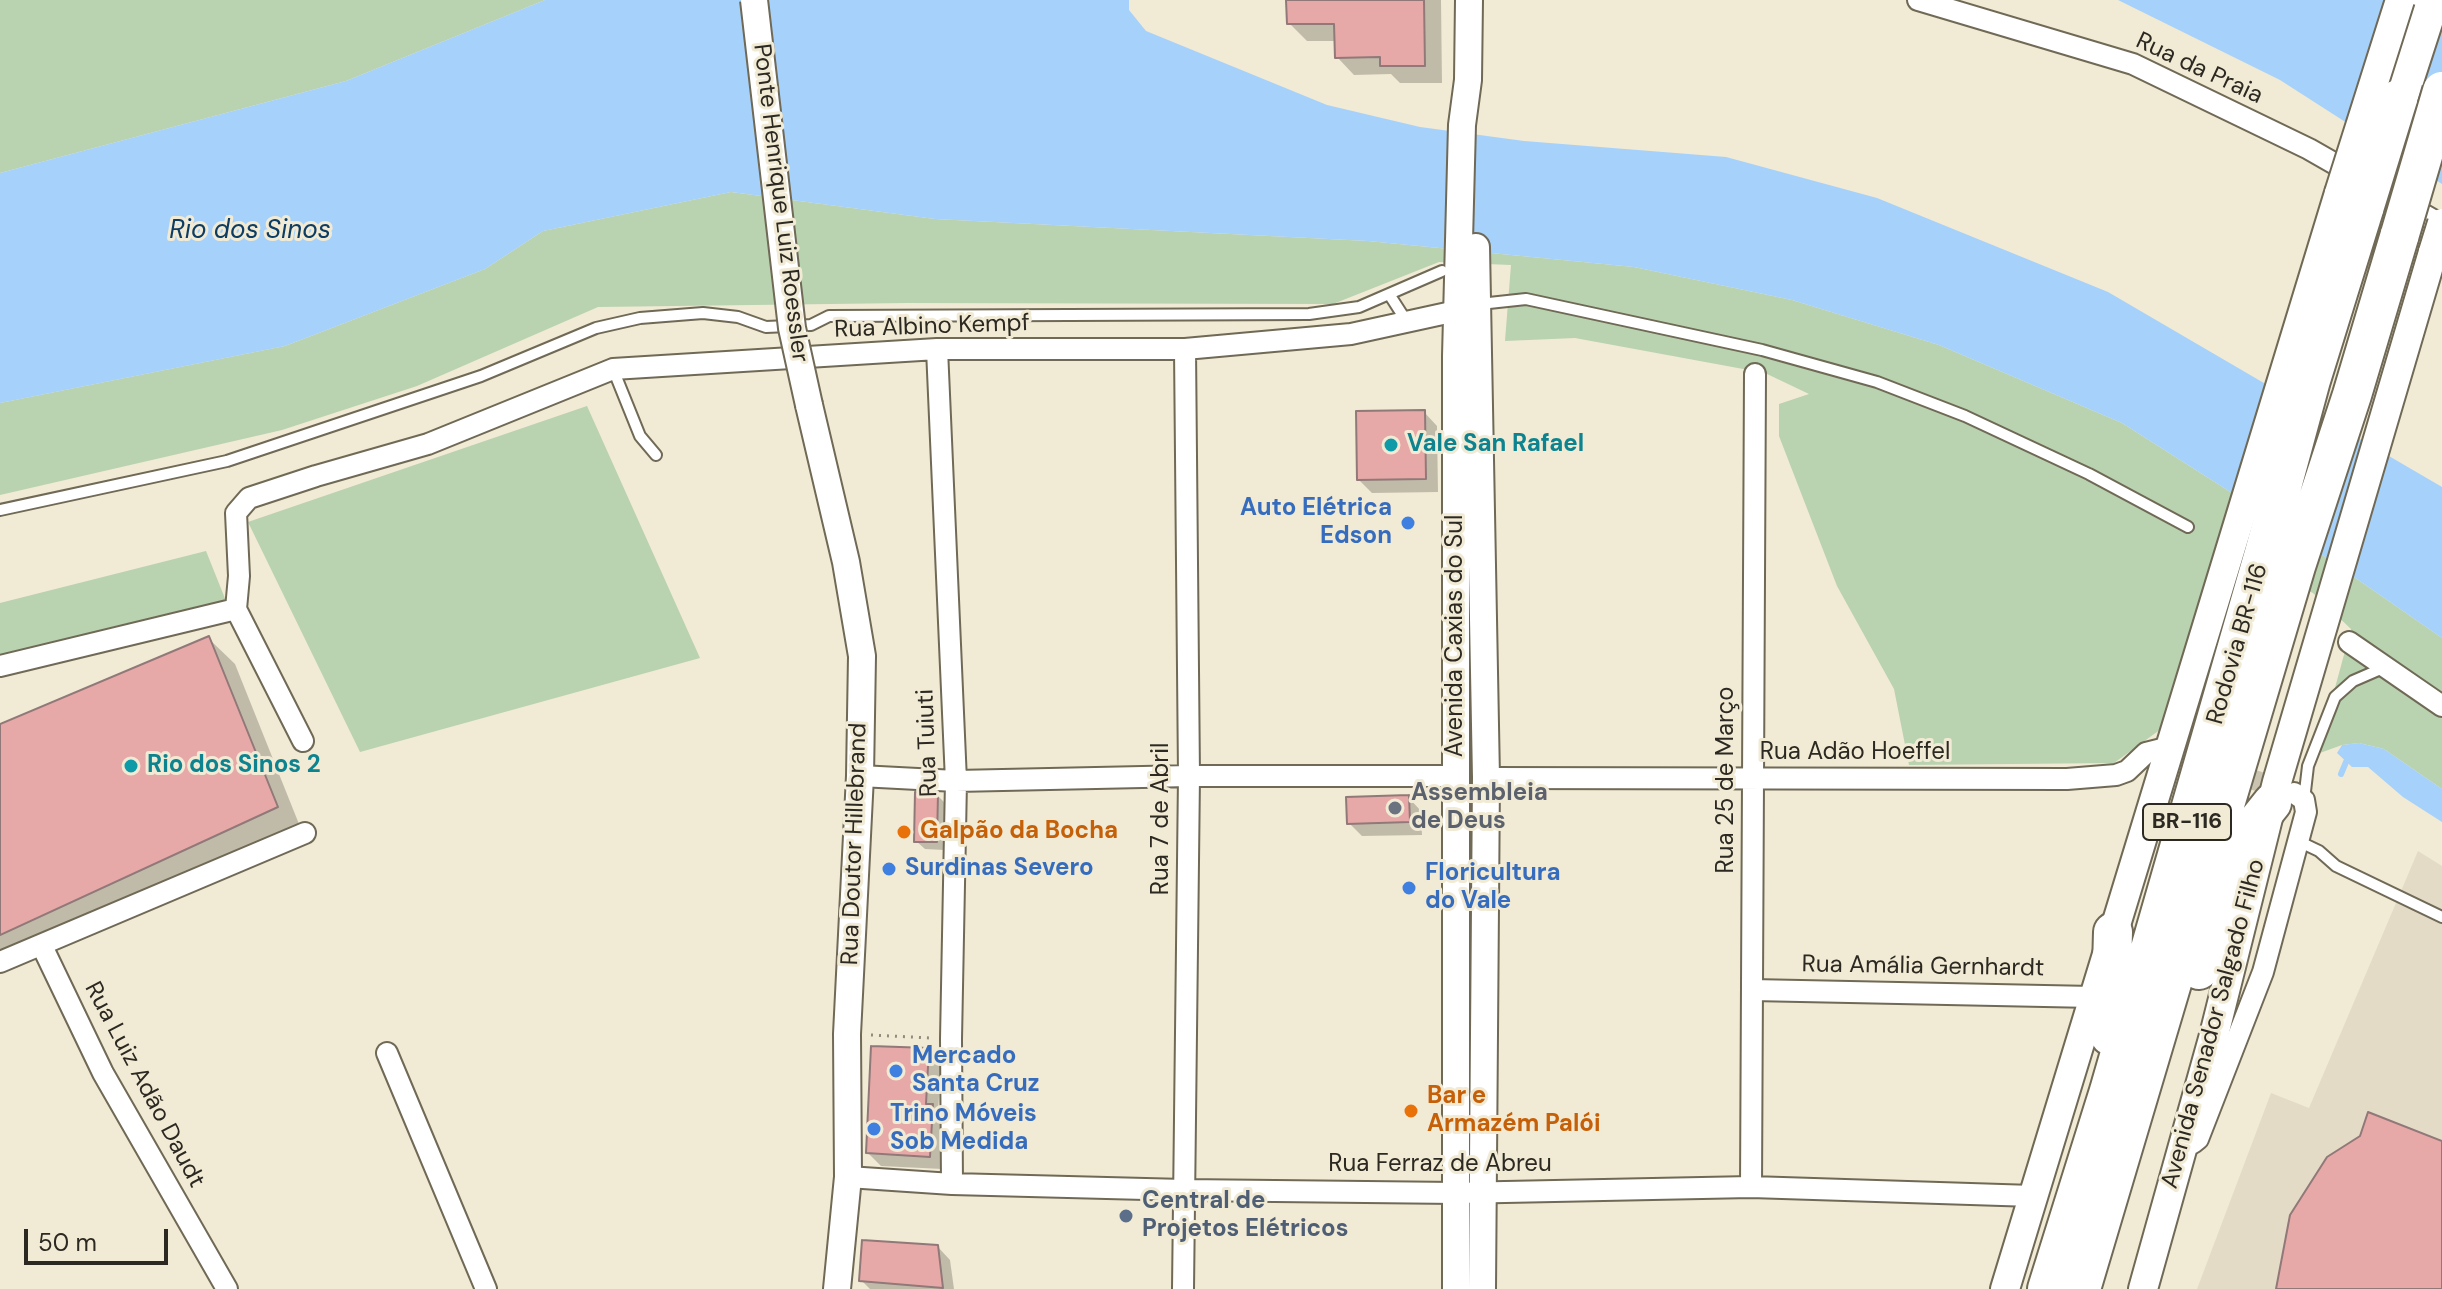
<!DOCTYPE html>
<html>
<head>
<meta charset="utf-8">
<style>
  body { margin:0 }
  #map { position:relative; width:2442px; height:1289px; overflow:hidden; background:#f1ead4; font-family:"DM Sans",sans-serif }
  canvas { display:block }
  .scale { position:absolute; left:24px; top:1229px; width:144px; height:36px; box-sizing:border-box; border:4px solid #2b2921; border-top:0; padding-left:10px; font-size:24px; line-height:28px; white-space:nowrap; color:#2b2921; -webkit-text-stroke:6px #f1ead4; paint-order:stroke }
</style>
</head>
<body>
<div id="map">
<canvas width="2442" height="1289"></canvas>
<div class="scale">50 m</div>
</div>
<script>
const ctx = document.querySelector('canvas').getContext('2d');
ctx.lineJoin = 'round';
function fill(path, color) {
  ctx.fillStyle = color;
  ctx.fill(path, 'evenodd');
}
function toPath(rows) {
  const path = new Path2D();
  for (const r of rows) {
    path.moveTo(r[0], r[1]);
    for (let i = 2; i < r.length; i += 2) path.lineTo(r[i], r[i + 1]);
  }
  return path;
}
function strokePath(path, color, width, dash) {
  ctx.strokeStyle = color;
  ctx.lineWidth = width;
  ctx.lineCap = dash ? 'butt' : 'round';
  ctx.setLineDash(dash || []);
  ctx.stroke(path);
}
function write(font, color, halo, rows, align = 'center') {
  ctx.font = font + ' "DM Sans",sans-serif';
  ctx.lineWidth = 6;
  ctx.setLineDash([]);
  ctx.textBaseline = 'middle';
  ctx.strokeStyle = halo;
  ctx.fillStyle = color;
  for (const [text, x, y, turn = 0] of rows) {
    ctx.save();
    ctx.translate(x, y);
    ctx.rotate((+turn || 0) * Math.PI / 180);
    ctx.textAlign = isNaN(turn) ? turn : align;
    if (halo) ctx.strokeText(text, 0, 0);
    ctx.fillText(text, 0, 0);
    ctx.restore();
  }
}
const industrial = toPath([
  [2418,851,2442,866,2442,1289,2197,1289,2271,1093,2309,1108]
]);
const green = toPath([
  [0,0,545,0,346,81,0,173],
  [731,192,935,219,1368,241,1634,267,1792,300,1939,345,2122,423,2243,500,2442,638,2442,789,2384,749,2359,743,2342,745,2317,754,2351,629,2313,593,2224,554,2161,729,2114,763,1909,765,1894,689,1837,586,1779,436,1779,404,1809,394,1765,373,1575,338,1505,341,1511,265,1439,262,1333,304,907,303,598,307,417,386,282,430,0,495,0,403,285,346,485,269,543,231],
  [587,406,700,658,360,752,248,522],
  [206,551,226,601,0,656,0,603]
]);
const water = toPath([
  [545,0,1129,0,1129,10,1146,31,1327,105,1420,127,1524,141,1726,157,1877,198,2108,292,2442,487,2442,638,2243,500,2122,423,1939,345,1792,300,1634,267,1368,241,935,219,731,192,543,231,485,269,285,346,0,403,0,173,346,81],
  [2118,0,2442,0,2442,184,2280,80],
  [2359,743,2384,749,2442,789,2442,822,2403,797,2368,767,2352,767,2337,753,2342,745]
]);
const shadow = toPath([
  [1288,0,1441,0,1442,83,1400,83,1391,74,1354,75,1337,57,1336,41,1307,41,1289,23],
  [1424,412,1437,426,1438,492,1372,493,1359,480],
  [208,638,235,664,303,834,0,974,0,726],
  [937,795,946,804,944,850,925,849,916,841],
  [1408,797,1421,811,1422,835,1362,836,1349,823],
  [928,1050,941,1063,938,1113,945,1120,942,1169,881,1166,868,1153],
  [937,1246,950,1260,954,1289,870,1289,861,1280]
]);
const stream = toPath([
  [2341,774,2349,755]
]);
const building = toPath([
  [1286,0,1424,0,1425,66,1380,66,1380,57,1335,58,1334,24,1287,24,1286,0],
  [1425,410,1426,479,1357,480,1356,411,1425,410],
  [209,636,278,807,0,935,0,724,209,636],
  [915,792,938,793,937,842,914,842,915,792],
  [1409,795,1410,822,1347,824,1346,797,1409,795],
  [871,1046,929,1048,926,1104,933,1104,930,1157,866,1153,871,1046],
  [2368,1112,2442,1141,2442,1289,2276,1289,2290,1215,2327,1157,2360,1136,2368,1112],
  [862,1240,938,1245,943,1288,859,1281,862,1240]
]);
const minorTunnel = toPath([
  [2162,749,2287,791]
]);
const path = toPath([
  [871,1035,931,1038]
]);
const service = toPath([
  [1389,294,1407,322],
  [1480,307,1489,303,1526,299,1762,350,1877,382,1965,416,2089,474,2188,527],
  [613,369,640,436,656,455],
  [0,510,227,461,481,376,596,328,640,318,703,313,738,317,766,327,811,325,829,316,1309,314,1359,307,1442,271],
  [2304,800,2308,766,2335,697,2353,681,2383,668],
  [2298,841,2319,851,2336,866,2442,917]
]);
const minor = toPath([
  [1918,0,2133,64,2309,149,2442,225],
  [937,349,956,781,951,1039,952,1184],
  [2349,642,2442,706],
  [0,666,236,609],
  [303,741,236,609,239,576,236,513,249,498,316,476,428,444,613,369,937,349,1185,349,1351,334,1470,308],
  [860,776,956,781,1189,776,1456,776],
  [1486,778,2067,779,2116,775,2127,771,2146,753,2162,749],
  [42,946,103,1073,227,1289],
  [0,962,305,833],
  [1752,990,2093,997],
  [387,1053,486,1289],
  [2193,1143,2198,1139,2263,972,2306,812,2304,800,2294,793],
  [848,1177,952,1184,1184,1190,1456,1193,1751,1187,2033,1196],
  [1751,1187,1755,374],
  [1183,1289,1189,776,1185,349]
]);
const tertiary = toPath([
  [1476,247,1486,778,1482,1289],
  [809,405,846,562,862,656,860,776,847,1034,848,1177,837,1289],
  [1456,1289,1456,356,1462,125,1468,80,1469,0]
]);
const secondary = toPath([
  [2005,1289,2339,193],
  [2143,1289,2214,1035,2277,782,2433,252]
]);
const motorway = toPath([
  [2398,99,2430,0],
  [2199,970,2252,828,2272,803],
  [2110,1036,2113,932],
  [2047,1289,2109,1091,2264,553,2311,380,2365,206],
  [2081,1289,2296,566,2352,395,2400,234]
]);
const tertiaryBridge = toPath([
  [754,0,792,328,809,405]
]);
const secondaryBridge = toPath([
  [2339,193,2400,0],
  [2433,252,2442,223]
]);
const motorwayBridge = toPath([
  [2365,206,2398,99],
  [2400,234,2442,91]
]);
const markers = [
  [1391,445,8,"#0f9aa8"],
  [1408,523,8,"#3f7fe0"],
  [131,766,8,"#0f9aa8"],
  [1395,808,8,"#6b7280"],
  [904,832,8,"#e8710a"],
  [889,869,8,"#3f7fe0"],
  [1409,888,8,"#3f7fe0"],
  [896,1071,8,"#3f7fe0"],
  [1411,1111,8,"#e8710a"],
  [874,1129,8,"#3f7fe0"],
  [1126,1216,8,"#5c6f8a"]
];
const shields = [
  [2187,822,88]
];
const shieldNames = [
  ["BR-116",2187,822]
];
const streetNames = [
  ["Rua da Praia",2199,69,25],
  ["Ponte Henrique Luiz Roessler",780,203,83],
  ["Rua Albino Kempf",932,327,-2],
  ["Avenida Caxias do Sul",1456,636,-90],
  ["Rodovia BR-116",2238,644,-74],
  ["Rua Tuiuti",928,743,-92],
  ["Rua Adão Hoeffel",1855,753],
  ["Rua 25 de Março",1727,780,-90],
  ["Rua 7 de Abril",1162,819,-90],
  ["Rua Doutor Hillebrand",855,844,-88],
  ["Rua Amália Gernhardt",1923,967,1],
  ["Avenida Senador Salgado Filho",2214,1024,-75],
  ["Rua Luiz Adão Daudt",144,1085,62],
  ["Rua Ferraz de Abreu",1440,1165]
];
const cultureNames = [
  ["Vale San Rafael",1407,445],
  ["Rio dos Sinos 2",147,766]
];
const shopNames = [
  ["Auto Elétrica",1392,509,"right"],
  ["Edson",1392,537,"right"],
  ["Surdinas Severo",905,869],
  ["Floricultura",1425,874],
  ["do Vale",1425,902],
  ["Mercado",912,1057],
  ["Santa Cruz",912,1085],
  ["Trino Móveis",890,1115],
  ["Sob Medida",890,1143]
];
const worshipNames = [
  ["Assembleia",1411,794],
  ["de Deus",1411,822]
];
const foodNames = [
  ["Galpão da Bocha",920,832],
  ["Bar e",1427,1097],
  ["Armazém Palói",1427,1125]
];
const serviceNames = [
  ["Central de",1142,1202],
  ["Projetos Elétricos",1142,1230]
];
const waterNames = [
  ["Rio dos Sinos",250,231]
];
fill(industrial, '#e4dbc7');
fill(green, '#b9d2b0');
fill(water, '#a6d1fa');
fill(shadow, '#0003');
strokePath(stream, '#a6d1fa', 6);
fill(building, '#e7a9a7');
strokePath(building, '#907978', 2);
strokePath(minorTunnel, '#c9c3b0', 20, [20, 10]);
strokePath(service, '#6f6956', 14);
strokePath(minor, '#6f6956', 24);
strokePath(tertiary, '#6f6956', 30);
strokePath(secondary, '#6f6956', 32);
strokePath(motorway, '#6f6956', 42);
strokePath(path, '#908b7c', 3, [2, 6]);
strokePath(service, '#fff', 10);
strokePath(minor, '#fff', 20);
strokePath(tertiary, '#fff', 26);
strokePath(secondary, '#fff', 28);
strokePath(motorway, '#fff', 38);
strokePath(tertiaryBridge, '#6f6956', 30, []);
strokePath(secondaryBridge, '#6f6956', 32, []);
strokePath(motorwayBridge, '#6f6956', 42, []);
strokePath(tertiaryBridge, '#fff', 26);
strokePath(secondaryBridge, '#fff', 28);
strokePath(motorwayBridge, '#fff', 38);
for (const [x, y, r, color] of markers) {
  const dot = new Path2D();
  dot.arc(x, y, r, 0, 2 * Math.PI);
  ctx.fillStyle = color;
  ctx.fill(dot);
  strokePath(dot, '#f1ead4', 3);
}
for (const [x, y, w] of shields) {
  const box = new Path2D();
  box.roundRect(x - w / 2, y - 18, w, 36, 6);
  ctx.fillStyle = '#f1ead4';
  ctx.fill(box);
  strokePath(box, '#2b2921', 2);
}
write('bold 22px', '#2b2921', null, shieldNames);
write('24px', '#2b2921', '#f1ead4', streetNames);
write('bold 24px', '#0d838f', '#f1ead4', cultureNames, 'left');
write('bold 24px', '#366cbe', '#f1ead4', shopNames, 'left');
write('bold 24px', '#5b616d', '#f1ead4', worshipNames, 'left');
write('bold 24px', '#c56008', '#f1ead4', foodNames, 'left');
write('bold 24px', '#4e5e75', '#f1ead4', serviceNames, 'left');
write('italic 26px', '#0d3d63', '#f1ead4', waterNames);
</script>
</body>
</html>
